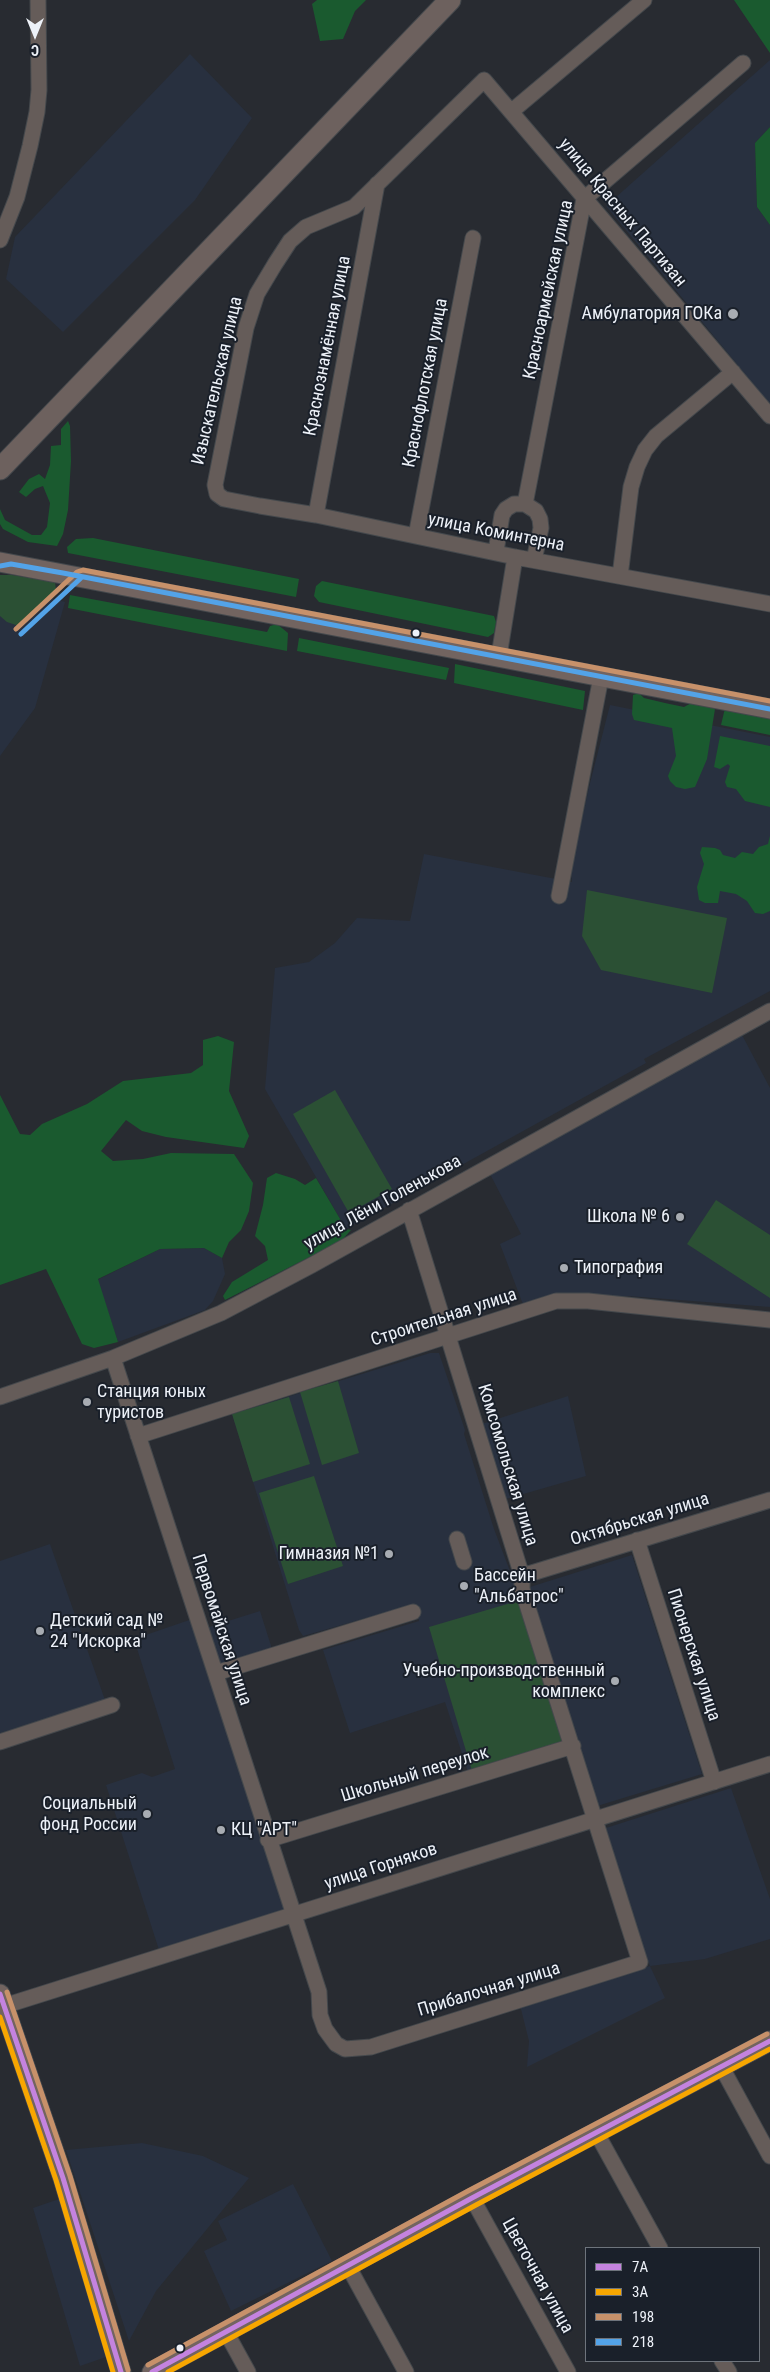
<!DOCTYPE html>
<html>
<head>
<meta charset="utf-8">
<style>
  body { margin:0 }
  #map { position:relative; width:770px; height:2372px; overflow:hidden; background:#282b31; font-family:"Roboto Condensed",sans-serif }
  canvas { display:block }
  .legend { position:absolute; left:585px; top:2247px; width:175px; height:115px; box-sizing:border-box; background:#1a202a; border:1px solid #6e747c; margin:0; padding:6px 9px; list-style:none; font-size:15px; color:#edf1f8 }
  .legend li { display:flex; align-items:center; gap:10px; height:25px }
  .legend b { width:25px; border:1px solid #6e747c }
  .north { position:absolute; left:10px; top:10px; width:50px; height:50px; -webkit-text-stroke:4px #1a202a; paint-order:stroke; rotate:180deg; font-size:14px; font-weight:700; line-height:20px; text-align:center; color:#edf1f8 }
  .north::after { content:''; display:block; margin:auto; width:18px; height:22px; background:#edf1f8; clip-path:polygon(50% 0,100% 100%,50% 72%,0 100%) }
</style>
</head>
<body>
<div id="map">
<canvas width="770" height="2372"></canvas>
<ul class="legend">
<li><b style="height:6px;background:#c483df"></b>7А</li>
<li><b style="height:6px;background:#f7a600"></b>3А</li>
<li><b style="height:6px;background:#c7916a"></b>198</li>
<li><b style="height:6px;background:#53a3e8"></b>218</li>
</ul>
<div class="north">С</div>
</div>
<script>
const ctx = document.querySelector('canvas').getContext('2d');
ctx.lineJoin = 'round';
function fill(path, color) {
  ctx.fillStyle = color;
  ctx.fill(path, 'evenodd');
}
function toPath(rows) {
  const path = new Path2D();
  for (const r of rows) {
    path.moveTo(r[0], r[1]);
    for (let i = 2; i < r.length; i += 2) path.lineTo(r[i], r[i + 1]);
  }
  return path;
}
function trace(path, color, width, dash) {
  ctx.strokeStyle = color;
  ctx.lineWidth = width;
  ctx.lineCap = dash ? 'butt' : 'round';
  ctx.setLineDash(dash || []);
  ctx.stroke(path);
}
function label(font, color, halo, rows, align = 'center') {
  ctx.font = font + ' "Roboto Condensed",sans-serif';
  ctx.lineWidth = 4;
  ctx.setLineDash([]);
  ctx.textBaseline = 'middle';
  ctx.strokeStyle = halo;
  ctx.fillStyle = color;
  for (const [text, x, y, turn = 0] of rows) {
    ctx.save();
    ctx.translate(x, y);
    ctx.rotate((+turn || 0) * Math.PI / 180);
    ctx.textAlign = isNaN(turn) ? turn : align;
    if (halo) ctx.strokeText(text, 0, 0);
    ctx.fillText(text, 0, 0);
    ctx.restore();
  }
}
fill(toPath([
  [190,54,252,118,195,200,63,332,6,279,15,237],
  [770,60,770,127,755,143,757,207,770,225,770,404,606,206],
  [0,584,65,602,35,708,0,756],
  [610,705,770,737,770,991,644,1059,646,1063,346,1229,265,1089,275,968,309,962,335,943,357,918,410,921,424,854,572,882,571,871,589,787],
  [742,1035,770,1088,770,1307,628,1296,558,1296,524,1307,500,1244,521,1234,490,1174],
  [204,1248,222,1258,225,1274,213,1301,205,1310,118,1342,97,1280,160,1249],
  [430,1353,439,1353,465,1430,464,1434,494,1529,521,1600,564,1744,468,1772,445,1702,350,1733,323,1650,419,1621,415,1604,303,1636,299,1630,232,1414],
  [568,1396,586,1476,506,1499,482,1424],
  [50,1544,105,1700,0,1733,0,1561],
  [632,1555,702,1774,597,1806,530,1587],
  [260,1611,273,1652,211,1671,285,1911,160,1953,106,1785,142,1773,152,1777,175,1769,134,1639,201,1616,206,1628],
  [731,1788,770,1899,770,1939,705,1959,650,1966,665,1998,527,2067,529,2041,520,2005,650,1966,637,1933,606,1828],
  [142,2143,203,2156,249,2178,156,2291,129,2341,66,2150],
  [293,2184,332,2261,231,2311,204,2251,227,2240,218,2221],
  [62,2198,109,2356,80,2366,33,2208]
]), '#28303f');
fill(toPath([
  [0,575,12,575,55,582,56,590,52,597,23,625,19,626,7,622,0,616],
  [587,890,727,918,712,993,601,970,582,936],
  [335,1090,392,1189,349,1213,293,1114],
  [716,1200,770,1235,770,1298,687,1244],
  [338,1381,359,1453,322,1465,300,1392],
  [289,1397,310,1464,253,1482,232,1414],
  [314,1476,343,1566,288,1584,259,1493],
  [521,1600,564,1744,472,1771,429,1627]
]), '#2b5034');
fill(toPath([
  [317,0,366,0,355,11,343,39,320,41,312,4],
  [734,0,770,0,770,53],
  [770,127,770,225,757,207,755,143],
  [68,421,70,426,71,461,68,510,63,534,57,546,28,542,3,529,0,524,0,509,5,520,32,535,41,535,47,527,50,503,43,486,35,489,26,497,19,492,29,479,39,474,45,479,50,465,51,446,61,445,61,429],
  [93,538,299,579,296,597,68,553,67,547,76,539],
  [322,581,494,616,496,622,494,633,488,637,319,602,314,596,316,586],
  [70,595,267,632,270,626,277,624,288,633,287,651,68,608],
  [299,638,449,668,446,680,297,651],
  [455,664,585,691,583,710,454,683],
  [639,693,644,698,665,703,684,707,695,701,715,709,707,759,695,787,685,789,676,787,670,781,668,776,676,756,672,728,634,720,632,714,633,695],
  [725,708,770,717,770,735,721,725],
  [720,736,770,746,770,807,745,801,736,789,727,787,725,782,730,766,728,764,720,769,714,767],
  [770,836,770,911,763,914,755,913,747,901,736,894,720,891,718,903,705,903,699,900,697,887,704,864,700,853,702,847,715,848,720,850,723,855,735,858,742,852,753,854,759,847,768,844],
  [218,1036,234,1042,229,1091,249,1136,244,1148,166,1137,142,1131,126,1120,101,1151,113,1161,143,1159,171,1153,234,1154,253,1183,249,1211,241,1230,229,1242,222,1258,204,1248,160,1249,98,1279,118,1342,94,1348,82,1344,46,1269,0,1285,0,1095,20,1134,30,1135,42,1124,87,1104,123,1081,191,1073,203,1065,203,1040],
  [276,1173,295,1179,305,1185,316,1178,346,1229,351,1230,341,1241,225,1300,223,1296,232,1282,268,1260,265,1246,255,1236,263,1205,267,1178]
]), '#1a5a2f');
const minor = toPath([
  [512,111,644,0],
  [0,240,17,197,30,146,37,112,39,90,38,0],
  [770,416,484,80,354,207,306,227,290,241,275,264,257,294,246,328,215,485,217,494,224,499,260,506,316,515,515,557,770,604],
  [525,504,584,199,743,63],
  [316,515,377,184],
  [416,536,473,238],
  [496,551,502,515,506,509,514,504,525,504,536,511,540,519,541,528,534,560],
  [620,576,631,487,637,467,645,450,656,436,733,372],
  [499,656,515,557],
  [559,896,601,677],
  [113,1358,319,1992,320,2015,325,2029,336,2044,345,2049,371,2047,640,1962,522,1589,522,1576,409,1210],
  [0,1397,113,1358,221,1313,312,1265,770,1011],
  [138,1436,556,1301,588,1301,770,1320],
  [457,1539,464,1562],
  [637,1540,714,1782],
  [522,1576,770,1500],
  [216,1673,413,1612],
  [0,1742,112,1705],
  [268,1840,573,1746],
  [4,2006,770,1764],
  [721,2066,770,2156],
  [596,2132,660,2248],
  [472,2198,568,2372],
  [348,2266,406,2372],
  [226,2332,248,2372],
  [722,2361,729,2372]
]);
const major = toPath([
  [0,562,770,709],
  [0,1994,63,2178,121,2372],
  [152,2372,472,2198,770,2041]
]);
const highway = toPath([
  [0,469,450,0]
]);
trace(minor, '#44484c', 17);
trace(major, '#44484c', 21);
trace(highway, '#44484c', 23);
trace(minor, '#655c59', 15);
trace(major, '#726460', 19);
trace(highway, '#6d615e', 21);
trace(toPath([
  [0,1994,63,2178,121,2372],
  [152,2372,472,2198,770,2041]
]), '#c483df', 5);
trace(toPath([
  [0,2017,56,2180,113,2372],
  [168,2372,476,2205,770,2049]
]), '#f7a600', 5);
trace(toPath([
  [16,629,77,572,83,570,770,701],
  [7,1992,70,2176,128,2370],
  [148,2365,468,2191,767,2034]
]), '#c7916a', 5);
trace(toPath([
  [0,566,11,564,63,573,770,709],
  [21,634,82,577]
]), '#53a3e8', 5);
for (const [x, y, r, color] of [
  [733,314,6,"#a8acb2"],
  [416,633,4.5,"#edf1f8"],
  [680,1217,5,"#a8acb2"],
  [564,1268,5,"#a8acb2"],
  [87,1402,5,"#a8acb2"],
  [389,1554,5,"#a8acb2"],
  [464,1586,5,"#a8acb2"],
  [40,1631,5,"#a8acb2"],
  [615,1681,5,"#a8acb2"],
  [147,1814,5,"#a8acb2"],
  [221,1830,5,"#a8acb2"],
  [180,2348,4.5,"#edf1f8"]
]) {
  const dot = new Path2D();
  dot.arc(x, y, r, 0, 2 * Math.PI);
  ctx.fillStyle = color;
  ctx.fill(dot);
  trace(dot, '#1a202a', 2);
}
label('18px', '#edf1f8', '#1a202a', [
  ["улица Красных Партизан",622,213,50],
  ["Красноармейская улица",549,290,-78],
  ["Краснознамённая улица",328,346,-79],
  ["Изыскательская улица",218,381,-77],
  ["Краснофлотская улица",426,383,-79],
  ["улица Коминтерна",496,533,11],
  ["улица Лёни Голенькова",383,1203,-29],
  ["Строительная улица",444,1318,-18],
  ["Комсомольская улица",507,1465,73],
  ["Октябрьская улица",640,1520,-17],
  ["Первомайская улица",221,1630,72],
  ["Пионерская улица",693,1655,72],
  ["Школьный переулок",415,1775,-17],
  ["улица Горняков",381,1867,-18],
  ["Прибалочная улица",489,1990,-17],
  ["Цветочная улица",537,2276,61]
]);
label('18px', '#edf1f8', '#1a202a', [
  ["Амбулатория ГОКа",722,314],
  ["Школа № 6",670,1217],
  ["Типография",574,1268,"left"],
  ["Станция юных",97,1392,"left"],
  ["туристов",97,1413,"left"],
  ["Гимназия №1",379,1554],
  ["Бассейн",474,1576,"left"],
  ["\"Альбатрос\"",474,1597,"left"],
  ["Детский сад №",50,1621,"left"],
  ["24 \"Искорка\"",50,1642,"left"],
  ["Учебно-производственный",605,1671],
  ["комплекс",605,1692],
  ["Социальный",137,1804],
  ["фонд России",137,1825],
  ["КЦ \"АРТ\"",231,1830,"left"]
], 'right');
</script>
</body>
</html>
